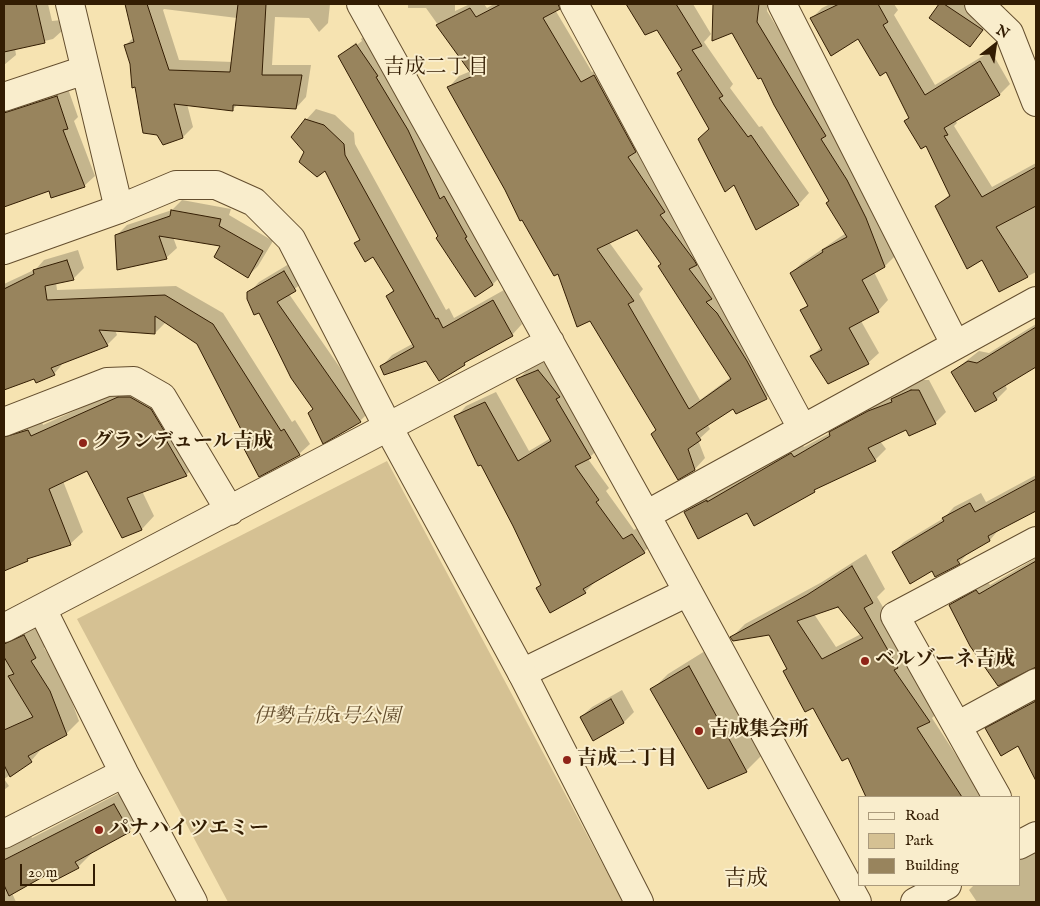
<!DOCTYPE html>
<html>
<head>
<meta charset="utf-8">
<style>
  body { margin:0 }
  #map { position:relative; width:1040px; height:906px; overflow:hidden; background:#f6e3b1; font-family:"IM FELL English",serif }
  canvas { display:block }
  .frame { position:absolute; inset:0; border:5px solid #331d03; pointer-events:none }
  .legend { position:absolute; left:858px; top:796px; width:162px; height:90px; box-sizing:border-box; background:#f9edcc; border:1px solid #aa9a7c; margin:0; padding:6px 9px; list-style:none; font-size:15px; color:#331d03 }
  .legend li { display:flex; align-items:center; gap:10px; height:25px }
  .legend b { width:25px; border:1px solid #aa9a7c }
  .north { position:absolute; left:970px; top:20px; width:50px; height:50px; -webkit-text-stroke:4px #f9edcc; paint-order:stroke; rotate:30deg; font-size:14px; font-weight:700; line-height:20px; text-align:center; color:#331d03 }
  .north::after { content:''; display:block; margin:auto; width:18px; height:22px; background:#331d03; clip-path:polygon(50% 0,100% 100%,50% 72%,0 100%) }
  .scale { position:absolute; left:20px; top:864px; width:75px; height:22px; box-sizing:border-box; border:2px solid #331d03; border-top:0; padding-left:6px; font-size:15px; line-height:18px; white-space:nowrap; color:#331d03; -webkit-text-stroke:4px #f9edcc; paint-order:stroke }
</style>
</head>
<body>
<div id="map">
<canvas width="1040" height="906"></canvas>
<div class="frame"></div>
<ul class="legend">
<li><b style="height:6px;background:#f9edcc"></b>Road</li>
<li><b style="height:14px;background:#d5c193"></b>Park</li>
<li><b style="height:14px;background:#98845d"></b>Building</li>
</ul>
<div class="north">N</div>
<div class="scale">20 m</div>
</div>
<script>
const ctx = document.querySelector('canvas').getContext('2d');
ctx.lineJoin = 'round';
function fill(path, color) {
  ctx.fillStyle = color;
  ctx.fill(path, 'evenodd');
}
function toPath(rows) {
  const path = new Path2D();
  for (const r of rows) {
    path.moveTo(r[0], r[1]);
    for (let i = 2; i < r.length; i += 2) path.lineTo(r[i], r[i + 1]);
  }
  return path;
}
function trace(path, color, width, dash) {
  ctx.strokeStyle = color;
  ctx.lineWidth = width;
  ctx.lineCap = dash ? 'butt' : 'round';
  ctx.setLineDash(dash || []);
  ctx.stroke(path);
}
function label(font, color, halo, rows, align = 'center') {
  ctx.font = font + ' "IM FELL English","Noto Serif JP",serif';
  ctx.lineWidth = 4;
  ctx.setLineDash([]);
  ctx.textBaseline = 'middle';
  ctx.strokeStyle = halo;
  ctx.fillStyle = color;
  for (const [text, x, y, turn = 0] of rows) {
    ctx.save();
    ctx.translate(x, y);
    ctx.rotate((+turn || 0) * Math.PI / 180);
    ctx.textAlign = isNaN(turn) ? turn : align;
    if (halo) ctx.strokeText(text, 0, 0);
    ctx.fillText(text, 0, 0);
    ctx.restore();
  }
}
fill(toPath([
  [387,461,623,902,228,902,77,619]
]), '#d5c193');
fill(toPath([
  [5,4,48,4,52,21,62,20,63,30,53,39,15,48,16,55,4,65],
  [126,4,330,4,328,23,319,32,309,18,275,17,272,65,311,65,306,97,296,108,238,104,233,109,187,104,193,127,183,137,164,143,157,134,126,45,134,37],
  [164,9,237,18,233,62,179,60,163,10],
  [408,4,455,4,455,11,470,4,484,4,487,8,494,4,557,4,554,8,592,72,605,65,777,388,766,398,733,408,707,424,710,429,698,440,705,458,695,469,678,478,657,429,591,319,506,189,449,87,459,76,471,71,426,8,408,8],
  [638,229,662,263,731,377,700,400,639,294,643,289,609,242],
  [627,4,693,4,711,34,704,42,733,84,730,88,759,127,762,126,809,193,799,204,757,228,710,128,679,73,683,69,657,28,646,33],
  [714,4,768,4,767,11,836,124,895,256,885,266,874,272,888,300,878,311,861,321,879,353,868,363,812,356,821,347,802,311,808,304,791,273,802,263,846,233,762,76,732,31,713,39],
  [830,4,894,4,898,10,894,15,935,85,991,51,1010,84,1000,94,955,120,957,123,954,126,992,187,1036,163,1036,272,999,291,983,258,937,206,950,194,926,145,905,121,910,117,887,71,858,37,812,18,822,8],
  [941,4,970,4,993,19,969,46,931,18],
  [367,34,503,274,493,284,440,236,340,56],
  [361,39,362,41,350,50,350,47],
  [67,86,78,117,74,121,95,176,84,186,49,189,4,206,4,108],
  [316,109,335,115,354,133,355,144,446,310,449,308,454,318,504,290,522,324,512,335,470,358,464,364,427,359,382,366,392,355,414,343,387,296,394,289,373,256,355,244,361,238,325,169,306,152,306,120],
  [182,200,231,209,229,215,273,241,258,266,248,276,221,245,173,237,177,248,166,258,116,236,127,225,172,210],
  [78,250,84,268,73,279,56,282,57,290,176,286,223,313,292,422,295,420,310,444,299,454,247,439,198,343,166,322,155,333,115,330,117,335,107,345,64,362,54,374,35,377,4,389,4,284,36,269,44,260],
  [294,261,305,280,289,294,370,411,360,421,314,408,249,293,259,282],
  [1036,324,1036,365,1005,384,1007,389,997,399,976,410,952,372,979,351,989,353],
  [549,360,601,446,588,459,609,488,606,491,634,530,642,525,654,542,644,552,595,582,585,592,542,584,514,525,456,417,466,406,496,392,529,451,551,438,518,380,528,369],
  [922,380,929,380,946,412,935,423,907,429,880,441,886,449,875,460,818,487,814,491,747,511,686,512,696,502,717,490,718,492,802,444,804,447,830,433,841,422],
  [132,385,143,385,198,463,186,475,142,491,154,516,142,529,122,536,88,470,63,481,83,532,70,544,31,557,4,570,4,535,28,524,18,500,4,506,4,445,12,442,9,437,22,425,41,418,43,425],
  [1036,475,1036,509,1000,528,990,540,969,552,959,563,932,569,893,552,904,542,944,518,954,507,981,493,986,502],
  [866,554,885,589,877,597,942,708,932,718,971,778,992,797,937,797,888,721,913,797,867,797,849,756,814,706,784,671,787,668,770,634,732,637,745,624,822,582],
  [839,606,861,634,836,647,814,614],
  [1036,558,1036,645,1026,651,951,605,961,595,987,581,990,585],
  [37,623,49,644,44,648,63,678,79,721,66,734,43,747,31,761,4,779,9,786,4,790,4,637],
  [705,651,761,756,746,771,652,690,668,674],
  [622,690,634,712,624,722,581,717,592,707],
  [1036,696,1036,778,1019,744,987,728,997,718],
  [133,786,147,813,129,831,94,851,78,867,48,872,12,893,16,902,4,902,4,842,28,831,32,838],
  [1036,851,1036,902,977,902,969,890,974,885,1019,885,1019,860]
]), '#0003');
const building = toPath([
  [4,4,36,4,45,43,4,52,4,4],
  [125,4,147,4,169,70,230,72,238,4,266,4,262,75,302,75,296,109,233,105,233,111,174,104,183,138,163,145,157,135,143,133,135,87,132,88,130,64,124,45,134,42,125,4],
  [501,4,558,4,560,9,543,18,581,82,594,75,636,152,628,157,665,212,660,215,694,260,697,265,689,269,712,299,706,302,717,313,747,361,767,399,736,414,733,409,696,433,701,440,688,449,695,470,678,480,651,434,656,430,590,321,577,327,558,274,554,276,522,220,520,221,505,190,447,87,473,76,436,25,470,8,476,17,501,4],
  [637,230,661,264,658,266,731,379,689,409,628,304,634,301,597,249,637,230],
  [626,4,676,4,702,46,692,50,723,96,719,98,748,137,751,135,799,205,756,230,734,185,725,192,698,139,709,129,677,73,682,70,657,30,645,35,626,4],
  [713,4,759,4,757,22,826,136,821,139,847,180,866,218,885,267,862,280,879,312,849,328,869,364,828,384,810,356,822,350,800,310,808,306,790,273,823,252,822,250,847,237,826,203,829,201,774,105,761,78,758,79,732,33,712,41,713,4],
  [839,4,878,4,888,22,883,25,925,95,980,61,1000,95,944,128,948,135,944,136,982,197,1036,167,1036,206,996,227,1028,277,999,292,982,260,967,269,935,206,950,196,926,146,921,149,904,121,909,118,886,72,880,76,858,39,831,56,810,18,839,4],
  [939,4,944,4,983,30,970,47,929,18,939,4],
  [356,44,378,76,376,77,408,130,440,199,444,196,467,237,465,238,493,285,475,297,436,238,438,236,338,56,356,44],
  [57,96,68,129,63,130,85,187,51,198,49,191,4,207,4,113,57,96],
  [305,119,324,125,344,144,345,155,436,319,438,318,443,328,493,300,513,336,464,363,465,365,439,381,426,361,384,375,380,366,414,347,386,296,394,291,373,257,365,262,354,243,360,240,325,171,317,177,299,162,304,152,291,137,305,119],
  [171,210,221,219,219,226,263,251,248,278,214,257,220,246,159,236,167,259,117,270,115,235,170,216,171,210],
  [67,260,74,280,45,286,47,300,165,295,213,324,281,431,284,429,300,455,259,477,241,443,246,439,197,344,155,316,155,334,99,330,108,346,51,368,55,375,36,383,34,379,4,390,4,289,34,274,33,270,67,260],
  [284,271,296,291,277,302,361,422,323,444,308,413,313,409,291,378,259,313,254,315,247,299,247,292,284,271],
  [1036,327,1036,367,993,393,997,400,975,412,951,372,968,361,977,363,1036,327],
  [538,370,560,397,556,399,591,458,575,466,599,500,596,502,623,539,632,534,645,553,583,589,586,593,550,613,536,588,541,585,513,526,481,465,478,466,454,416,485,402,518,461,551,441,516,379,538,370],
  [911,390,919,390,936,424,909,436,906,430,868,448,876,461,814,490,815,492,754,526,747,513,698,539,684,512,707,500,707,502,791,453,794,457,830,436,829,432,868,411,892,402,891,399,911,390],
  [118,397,130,397,151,409,169,439,166,440,187,476,127,498,142,530,122,538,87,471,49,489,71,545,27,559,28,561,4,571,4,437,28,430,31,436,118,397],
  [1036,479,1036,511,988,536,990,541,957,560,960,564,935,577,932,571,910,584,892,552,944,521,942,518,970,503,975,512,1036,479],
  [1036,561,1036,667,998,686,970,646,949,605,976,590,979,594,1036,561],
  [852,566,873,603,864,608,898,668,894,670,930,722,917,728,962,797,866,797,848,758,842,761,813,708,805,712,783,671,787,669,769,635,733,641,730,637,807,595,852,566],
  [838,607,863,638,822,659,797,621,838,607],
  [24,635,36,658,31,661,50,691,67,735,28,756,32,762,10,777,4,765,4,730,33,717,8,676,14,674,4,657,4,644,24,635],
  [689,666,747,772,708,789,650,689,689,666],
  [611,699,624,723,593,741,580,717,611,699],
  [1036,701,1036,781,1018,746,1001,756,985,728,1036,701],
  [114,804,130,832,75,862,79,868,52,882,48,874,9,896,4,885,4,860,114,804]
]);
fill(building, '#98845d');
trace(building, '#331d03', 1);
const minor = toPath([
  [70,4,119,209],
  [361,4,646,515,857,902],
  [574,4,802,428],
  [782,4,955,344],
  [979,4,1009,33,1036,102],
  [4,97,85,70],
  [4,422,107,382,134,381,162,397,230,511],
  [646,515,1036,301],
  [42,609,124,773,193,902],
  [4,628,550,342],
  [522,673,688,592],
  [957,726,1036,683],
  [997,797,895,616,1036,541],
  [4,834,124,773],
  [1019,845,1036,836],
  [915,902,947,885]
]);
const tertiary = toPath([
  [4,250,119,209,176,185,216,185,254,202,291,239,388,427,522,673,639,902]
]);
trace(minor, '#644e2e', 30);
trace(tertiary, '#644e2e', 30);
trace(minor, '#f9edcc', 28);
trace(tertiary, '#f9edcc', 28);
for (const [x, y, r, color] of [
  [83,443,5,"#8f2418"],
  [865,661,5,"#8f2418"],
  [699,731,5,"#8f2418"],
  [567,760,5,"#8f2418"],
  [99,830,5,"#8f2418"]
]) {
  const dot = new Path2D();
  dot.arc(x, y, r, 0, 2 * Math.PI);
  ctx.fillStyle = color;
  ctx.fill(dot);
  trace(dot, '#f9edcc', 2);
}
label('bold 20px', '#331d03', '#f9edcc', [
  ["グランデュール吉成",93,443],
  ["ベルゾーネ吉成",875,661],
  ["吉成集会所",709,731],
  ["吉成二丁目",577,760],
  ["パナハイツエミー",109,830]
], 'left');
label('italic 20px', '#644e2e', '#f9edcc', [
  ["伊勢吉成1号公園",327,718]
]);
label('21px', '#331d03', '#f9edcc', [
  ["吉成二丁目",436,69]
]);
label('22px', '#331d03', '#f9edcc', [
  ["吉成",746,880]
]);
</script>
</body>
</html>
